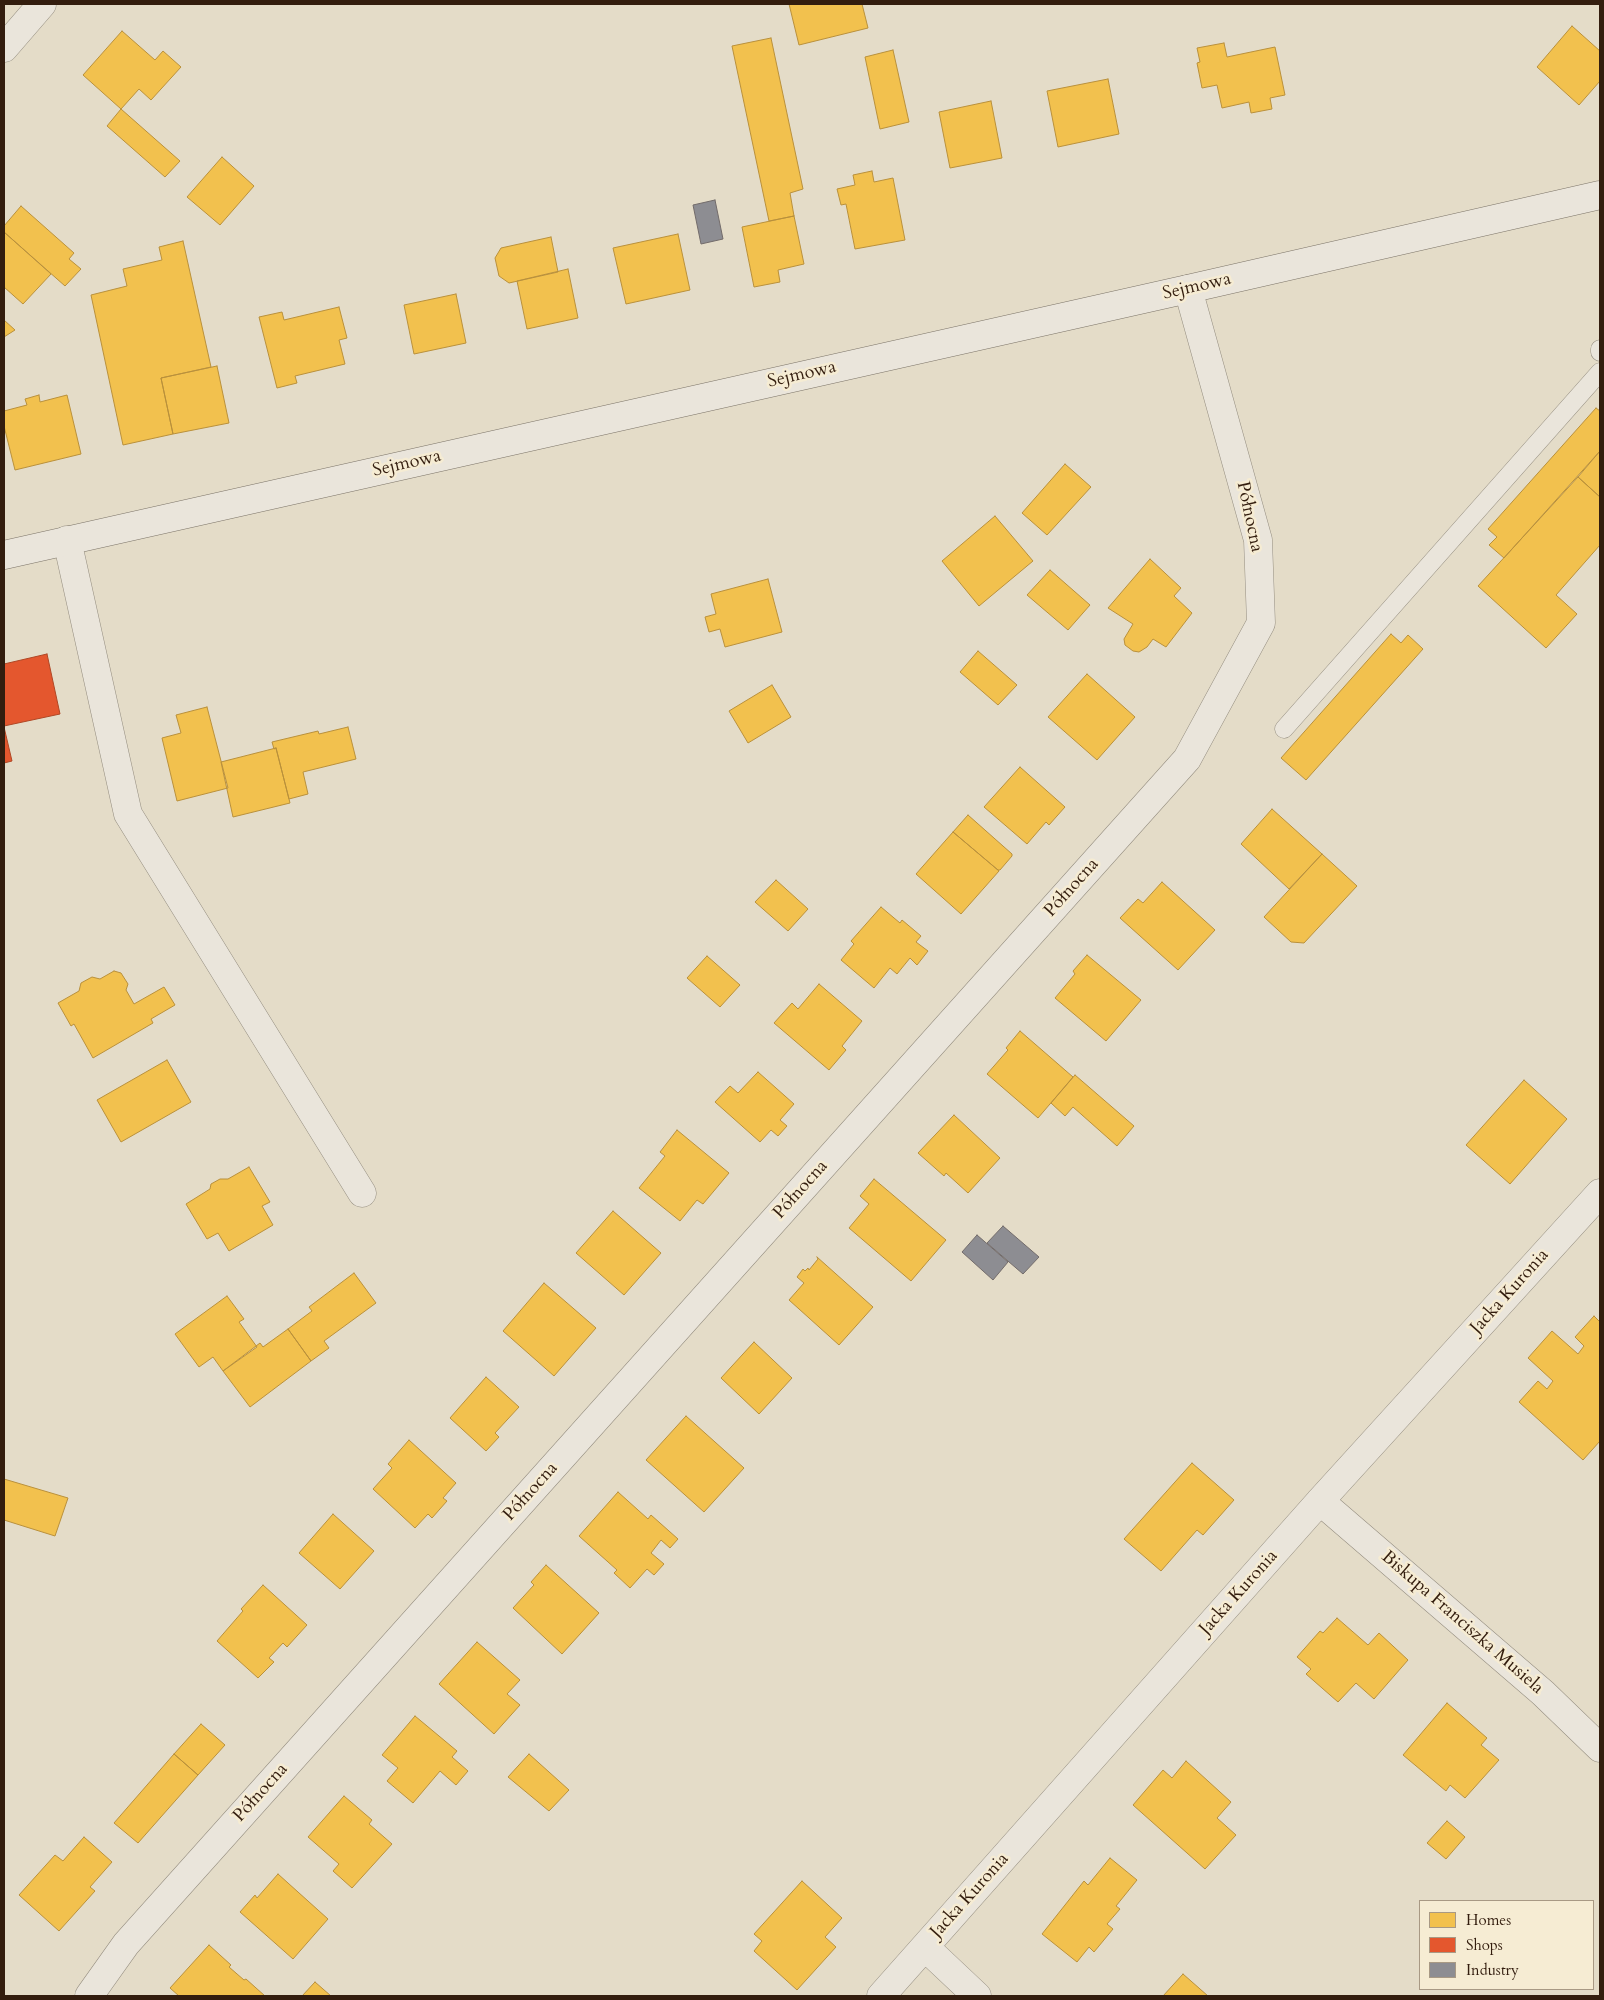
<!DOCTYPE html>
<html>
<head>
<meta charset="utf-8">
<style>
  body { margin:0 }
  #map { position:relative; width:1604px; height:2000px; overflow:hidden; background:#e4dcc8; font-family:Cardo,serif }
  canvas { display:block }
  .frame { position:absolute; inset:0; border:5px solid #331d0e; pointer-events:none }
  .legend { position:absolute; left:1419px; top:1900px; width:175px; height:90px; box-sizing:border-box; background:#f6ecd3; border:1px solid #a89984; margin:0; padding:6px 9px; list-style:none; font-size:15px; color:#331d0e }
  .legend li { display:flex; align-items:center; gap:10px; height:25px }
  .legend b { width:25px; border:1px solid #a89984 }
</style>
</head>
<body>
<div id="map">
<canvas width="1604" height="2000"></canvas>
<div class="frame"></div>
<ul class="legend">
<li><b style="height:14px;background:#f2c14e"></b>Homes</li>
<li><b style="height:14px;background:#e4572e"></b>Shops</li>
<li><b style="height:14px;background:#8d8d92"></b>Industry</li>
</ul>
</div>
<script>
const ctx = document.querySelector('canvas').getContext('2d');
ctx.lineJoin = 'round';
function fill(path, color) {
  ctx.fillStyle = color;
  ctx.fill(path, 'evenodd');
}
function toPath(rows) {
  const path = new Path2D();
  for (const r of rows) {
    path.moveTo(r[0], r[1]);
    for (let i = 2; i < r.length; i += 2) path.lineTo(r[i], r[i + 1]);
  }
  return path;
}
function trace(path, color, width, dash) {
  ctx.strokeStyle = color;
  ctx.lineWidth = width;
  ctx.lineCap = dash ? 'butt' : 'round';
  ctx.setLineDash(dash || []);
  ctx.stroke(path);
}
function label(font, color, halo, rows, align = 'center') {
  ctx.font = font + ' Cardo,serif';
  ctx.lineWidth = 5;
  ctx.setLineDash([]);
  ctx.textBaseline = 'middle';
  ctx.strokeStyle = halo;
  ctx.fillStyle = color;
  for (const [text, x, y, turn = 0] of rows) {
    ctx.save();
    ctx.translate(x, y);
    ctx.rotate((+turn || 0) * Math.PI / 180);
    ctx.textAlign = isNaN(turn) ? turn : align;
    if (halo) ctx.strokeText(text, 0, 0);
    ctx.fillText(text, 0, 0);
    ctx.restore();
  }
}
const homes = toPath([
  [789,4,862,4,868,28,799,45,789,4],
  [1572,26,1600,51,1600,81,1579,105,1537,67,1572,26],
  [122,31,155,60,163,51,181,67,151,100,139,89,121,109,83,75,122,31],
  [771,38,803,189,790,193,794,216,769,221,732,46,771,38],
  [1224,43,1227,57,1275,47,1285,95,1270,98,1272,109,1251,113,1249,102,1222,108,1217,85,1202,88,1197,63,1200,62,1197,48,1224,43],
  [893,50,909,122,880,129,865,57,893,50],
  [1108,79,1119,134,1058,147,1047,91,1108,79],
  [991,101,1002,158,950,168,939,112,991,101],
  [121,109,180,161,165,177,107,126,121,109],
  [222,157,254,186,220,225,187,197,222,157],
  [872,171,874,182,893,178,905,240,855,249,846,204,841,205,837,189,855,185,853,175,872,171],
  [21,206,74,253,69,259,81,269,65,286,4,232,4,226,21,206],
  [794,216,804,264,778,270,780,282,754,287,742,227,794,216],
  [4,232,51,274,23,304,4,287,4,232],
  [678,234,690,290,626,304,613,248,678,234],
  [551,237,558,272,509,283,499,276,495,258,501,248,551,237],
  [183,241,211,367,161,378,173,434,123,445,91,295,127,286,123,269,162,260,159,247,183,241],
  [568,269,578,318,527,329,517,281,568,269],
  [456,294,466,343,414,354,404,305,456,294],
  [339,307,347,338,339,340,345,364,295,376,297,383,277,388,259,317,282,312,284,320,339,307],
  [4,320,15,330,4,337,4,320],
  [217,366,229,423,173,434,161,378,217,366],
  [39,395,40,402,67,395,81,454,15,470,4,426,4,411,27,405,25,399,39,395],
  [1596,408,1600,411,1600,451,1504,558,1489,545,1497,537,1488,529,1596,408],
  [1600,451,1600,497,1578,477,1600,451],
  [1065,464,1091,487,1047,535,1022,513,1065,464],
  [1578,477,1600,497,1600,545,1556,595,1577,614,1546,648,1478,586,1578,477],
  [995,516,1033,561,979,606,942,561,995,516],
  [1150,559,1181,588,1174,596,1192,613,1166,647,1153,639,1147,647,1139,652,1133,651,1125,645,1124,639,1133,624,1108,608,1150,559],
  [1050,570,1090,605,1068,630,1027,595,1050,570],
  [768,579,782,632,725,647,720,629,709,632,705,617,716,614,711,594,768,579],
  [1391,634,1401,643,1408,635,1423,649,1306,780,1281,758,1391,634],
  [978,651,1017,685,998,705,960,672,978,651],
  [1087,674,1135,717,1097,760,1048,717,1087,674],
  [772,685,791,717,748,743,729,711,772,685],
  [207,707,228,788,177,801,162,738,181,733,176,715,207,707],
  [348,727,356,759,303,772,308,794,289,799,276,748,274,749,272,742,318,731,319,734,348,727],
  [276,748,290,803,233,817,221,762,276,748],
  [1020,767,1065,807,1049,825,1046,822,1027,844,984,807,1020,767],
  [1272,809,1322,854,1289,889,1241,844,1272,809],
  [968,815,1012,854,1012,856,1000,870,998,870,953,832,968,815],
  [953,832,999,871,961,914,916,874,953,832],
  [1322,854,1357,886,1304,943,1291,942,1264,917,1322,854],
  [776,880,808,909,788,931,755,902,776,880],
  [1162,882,1215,930,1178,970,1120,918,1138,899,1143,903,1162,882],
  [881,907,900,923,902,920,921,936,916,942,928,951,917,965,910,958,897,974,890,968,874,988,841,960,854,944,851,941,881,907],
  [1087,955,1141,1000,1106,1041,1055,998,1075,974,1073,971,1087,955],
  [707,956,740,985,720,1007,687,978,707,956],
  [114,971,121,973,128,984,126,990,134,1004,164,987,175,1005,151,1019,153,1023,93,1058,74,1024,71,1026,58,1003,79,991,81,983,92,977,100,979,114,971],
  [819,984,862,1021,842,1046,846,1050,829,1070,774,1023,792,1003,798,1009,819,984],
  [1020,1031,1073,1077,1038,1118,987,1074,1008,1050,1006,1048,1020,1031],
  [167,1060,191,1102,121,1142,97,1100,167,1060],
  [758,1072,794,1104,780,1120,787,1126,778,1136,771,1130,760,1142,715,1102,730,1086,738,1093,758,1072],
  [1075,1075,1134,1126,1117,1146,1073,1107,1065,1116,1051,1103,1075,1075],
  [1524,1080,1567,1119,1510,1184,1466,1145,1524,1080],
  [954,1115,1000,1158,968,1193,946,1173,944,1176,918,1153,954,1115],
  [677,1130,729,1173,703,1204,697,1200,680,1221,639,1188,665,1156,660,1152,677,1130],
  [249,1167,270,1202,262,1206,273,1225,229,1251,218,1233,207,1239,186,1204,210,1189,211,1184,220,1179,228,1179,249,1167],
  [874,1179,946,1240,911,1281,849,1228,869,1204,860,1196,874,1179],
  [613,1211,661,1253,624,1295,576,1253,613,1211],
  [817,1257,873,1307,839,1345,789,1300,804,1283,797,1277,803,1269,805,1271,808,1268,809,1270,818,1259,817,1257],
  [354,1273,376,1303,324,1341,329,1348,311,1361,288,1329,312,1311,309,1307,354,1273],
  [544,1283,596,1328,554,1376,503,1331,544,1283],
  [227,1296,244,1319,239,1322,257,1347,223,1371,213,1357,199,1367,175,1334,227,1296],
  [1594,1316,1600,1322,1600,1441,1583,1460,1519,1402,1538,1381,1547,1389,1553,1381,1528,1358,1552,1331,1578,1354,1584,1346,1575,1337,1594,1316],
  [288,1329,311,1361,250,1407,223,1371,260,1343,263,1347,288,1329],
  [754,1342,792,1378,759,1414,721,1378,754,1342],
  [486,1377,519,1407,495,1433,499,1437,486,1451,450,1418,486,1377],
  [686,1416,744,1468,704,1512,646,1460,686,1416],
  [409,1440,456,1483,443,1498,447,1501,432,1518,428,1514,415,1528,373,1489,392,1468,388,1464,409,1440],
  [1192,1463,1234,1500,1203,1535,1197,1530,1161,1571,1124,1539,1192,1463],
  [4,1479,68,1498,55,1536,4,1520,4,1479],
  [618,1492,648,1519,651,1515,678,1539,670,1548,661,1540,651,1553,664,1564,654,1575,647,1569,630,1588,614,1573,617,1570,579,1536,618,1492],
  [333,1514,374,1551,340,1589,299,1553,333,1514],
  [546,1565,599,1613,562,1654,513,1608,534,1585,531,1582,546,1565],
  [263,1585,307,1625,287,1647,283,1643,269,1658,274,1662,258,1678,217,1641,243,1611,241,1609,263,1585],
  [1337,1618,1368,1645,1379,1633,1408,1660,1374,1699,1356,1683,1338,1702,1306,1674,1311,1669,1297,1657,1320,1631,1323,1633,1337,1618],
  [477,1642,520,1680,507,1694,520,1705,494,1734,439,1684,477,1642],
  [1447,1703,1487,1738,1481,1745,1499,1760,1465,1798,1450,1785,1446,1791,1403,1755,1447,1703],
  [415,1716,457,1751,452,1757,468,1771,456,1785,440,1771,413,1803,387,1781,398,1768,382,1755,415,1716],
  [201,1724,225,1745,198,1775,174,1754,201,1724],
  [174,1754,198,1775,138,1843,114,1823,174,1754],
  [529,1754,569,1790,549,1811,508,1777,529,1754],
  [1186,1761,1231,1802,1217,1818,1236,1835,1205,1869,1133,1805,1163,1770,1172,1778,1186,1761],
  [344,1796,372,1820,369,1824,392,1844,352,1888,333,1871,339,1864,308,1837,344,1796],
  [1447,1821,1465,1837,1446,1859,1427,1843,1447,1821],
  [84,1837,112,1862,90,1887,95,1891,59,1931,19,1895,55,1855,63,1861,84,1837],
  [1110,1858,1137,1880,1116,1906,1120,1909,1107,1924,1113,1929,1094,1952,1089,1947,1077,1962,1042,1934,1084,1881,1088,1885,1110,1858],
  [278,1874,328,1919,293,1959,240,1912,255,1895,257,1898,278,1874],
  [802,1881,842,1918,825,1937,836,1947,797,1990,754,1951,762,1941,754,1934,802,1881],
  [209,1945,231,1965,229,1967,244,1980,246,1979,265,1996,179,1996,170,1988,209,1945],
  [1183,1974,1208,1996,1163,1996,1183,1974],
  [315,1982,331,1996,302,1996,315,1982]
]);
fill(homes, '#f2c14e');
trace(homes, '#b9903b', 1);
const shops = toPath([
  [47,654,60,714,4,726,4,664,47,654],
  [4,727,12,761,4,763,4,727]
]);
fill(shops, '#e4572e');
trace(shops, '#af4624', 1);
const industry = toPath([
  [715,200,723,239,701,244,693,205,715,200],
  [1003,1226,1039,1257,1023,1274,987,1243,1003,1226],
  [977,1235,1008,1262,993,1280,962,1252,977,1235]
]);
fill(industry, '#8d8d92');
trace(industry, '#726b6a', 1);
const service = toPath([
  [1600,349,1600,352],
  [1284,729,1600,372]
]);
const minor = toPath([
  [4,48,42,4],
  [67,540,128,814,362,1193],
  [1320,1501,1543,1693,1600,1748],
  [925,1947,977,1996],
  [89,1996,126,1944,1187,759,1261,623,1258,540,1188,289],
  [881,1996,1320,1501,1600,1193]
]);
const secondary = toPath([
  [4,555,1188,289,1600,195]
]);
trace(service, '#958e80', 19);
trace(minor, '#958e80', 29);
trace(secondary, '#7c7468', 29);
trace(service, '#eae5db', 18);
trace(minor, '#eae5db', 28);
trace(secondary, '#eae5db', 28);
label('18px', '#331d0e', '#f6ecd3', [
  ["Sejmowa",1197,287,-13],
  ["Sejmowa",802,375,-13],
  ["Sejmowa",407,464,-13],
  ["Północna",1249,517,78],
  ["Północna",1072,888,-48],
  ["Północna",801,1190,-48],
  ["Jacka Kuronia",1510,1292,-48],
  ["Północna",531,1492,-48],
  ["Jacka Kuronia",1239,1593,-48],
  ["Biskupa Franciszka Musiela",1462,1623,41],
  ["Północna",261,1793,-48],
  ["Jacka Kuronia",970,1896,-48]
]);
</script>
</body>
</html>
